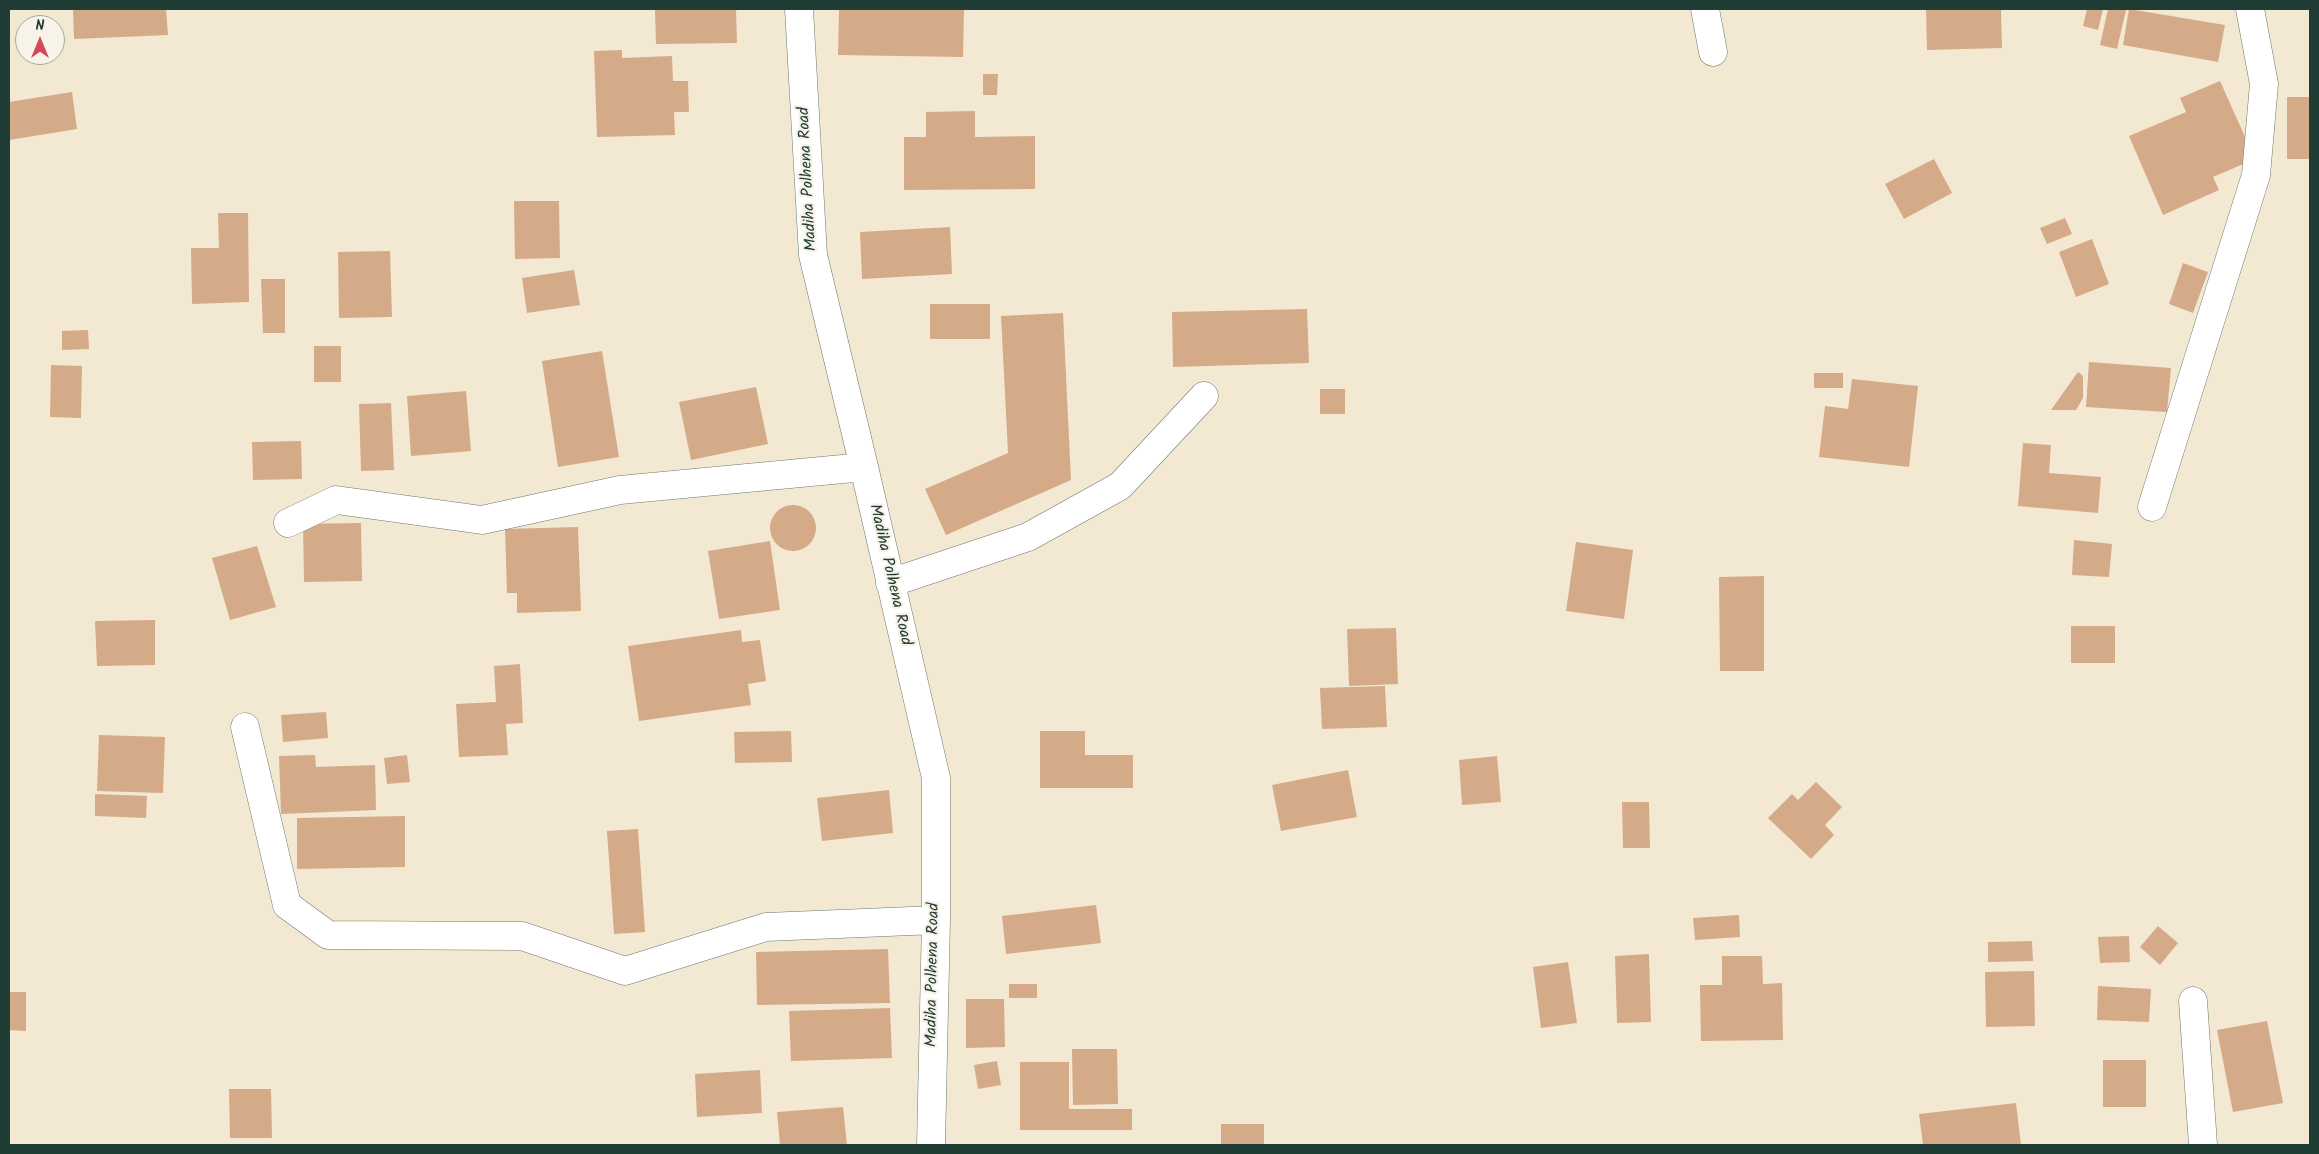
<!DOCTYPE html>
<html>
<head>
<meta charset="utf-8">
<style>
  body { margin:0 }
  #map { position:relative; width:2319px; height:1154px; overflow:hidden; background:#f3e9d3; font-family:Kalam,sans-serif }
  canvas { display:block }
  .frame { position:absolute; inset:0; border:10px solid #1f3d34; pointer-events:none }
  .north { position:absolute; left:15px; top:15px; width:50px; height:50px; box-sizing:border-box; background:#f7f3e8; border:1px solid #a1aaa0; border-radius:50%; rotate:0deg; font-size:14px; font-weight:700; line-height:20px; text-align:center; color:#1f3d34 }
  .north::after { content:''; display:block; margin:auto; width:18px; height:22px; background:#d1495b; clip-path:polygon(50% 0,100% 100%,50% 72%,0 100%) }
</style>
</head>
<body>
<div id="map">
<canvas width="2319" height="1154"></canvas>
<div class="frame"></div>
<div class="north">N</div>
</div>
<script>
const ctx = document.querySelector('canvas').getContext('2d');
ctx.lineJoin = 'round';
function fill(path, color) {
  ctx.fillStyle = color;
  ctx.fill(path, 'evenodd');
}
function toPath(rows) {
  const path = new Path2D();
  for (const r of rows) {
    if (r.length === 3) {
      path.moveTo(r[0] + r[2], r[1]);
      path.arc(r[0], r[1], r[2], 0, 2 * Math.PI);
      continue;
    }
    path.moveTo(r[0], r[1]);
    for (let i = 2; i < r.length; i += 2) path.lineTo(r[i], r[i + 1]);
  }
  return path;
}
function trace(path, color, width, dash) {
  ctx.strokeStyle = color;
  ctx.lineWidth = width;
  ctx.lineCap = dash ? 'butt' : 'round';
  ctx.setLineDash(dash || []);
  ctx.stroke(path);
}
function label(font, color, halo, rows, align = 'center') {
  ctx.font = font + ' Kalam,sans-serif';
  ctx.lineWidth = 4.5;
  ctx.setLineDash([]);
  ctx.textBaseline = 'middle';
  ctx.strokeStyle = halo;
  ctx.fillStyle = color;
  for (const [text, x, y, turn = 0] of rows) {
    ctx.save();
    ctx.translate(x, y);
    ctx.rotate((+turn || 0) * Math.PI / 180);
    ctx.textAlign = isNaN(turn) ? turn : align;
    if (halo) ctx.strokeText(text, 0, 0);
    ctx.fillText(text, 0, 0);
    ctx.restore();
  }
}
fill(toPath([
  [73,9,166,9,168,35,74,39],
  [655,9,736,9,737,43,656,44],
  [839,9,964,9,963,57,838,55],
  [1926,9,2001,9,2002,48,1927,50],
  [2087,9,2103,9,2098,30,2083,26],
  [2108,9,2126,10,2117,49,2100,45],
  [2129,9,2225,25,2218,62,2123,45],
  [622,50,622,58,672,56,673,81,688,81,689,112,674,112,675,135,597,137,594,51],
  [983,74,998,74,997,95,983,95],
  [2220,81,2255,159,2213,177,2219,190,2163,215,2129,136,2186,112,2180,98],
  [72,92,77,129,9,140,9,102],
  [2287,97,2310,97,2310,159,2287,159],
  [975,111,975,137,1035,136,1035,189,904,190,904,137,926,137,926,112],
  [1934,159,1952,193,1904,219,1885,184],
  [514,201,559,201,560,258,515,259],
  [218,213,248,213,249,302,192,304,191,248,219,248],
  [2065,218,2072,234,2047,244,2040,228],
  [950,227,952,274,862,279,860,232],
  [2092,239,2109,284,2076,297,2059,252],
  [390,251,392,317,339,318,338,252],
  [2183,263,2208,272,2193,313,2169,304],
  [574,270,580,305,527,313,522,278],
  [261,279,285,279,285,333,263,333],
  [930,304,990,304,990,339,930,339],
  [1307,309,1309,363,1173,367,1172,312],
  [1063,313,1071,480,946,535,925,489,1008,453,1001,316],
  [88,330,89,349,62,350,62,331],
  [314,346,341,346,341,382,314,382],
  [602,351,619,457,558,467,542,361],
  [2089,362,2171,368,2167,412,2086,407],
  [51,365,82,366,81,418,50,417],
  [2078,372,2083,376,2083,398,2076,410,2051,410],
  [1814,373,1843,373,1843,388,1814,388],
  [1852,379,1918,386,1909,467,1819,457,1825,406,1848,409],
  [756,387,768,444,691,460,679,402],
  [1320,389,1345,389,1345,414,1320,414],
  [466,391,471,451,411,456,407,396],
  [391,403,394,470,361,471,359,404],
  [301,441,302,479,253,480,252,442],
  [2023,443,2051,445,2049,473,2101,477,2098,513,2018,506],
  [793,528,23],
  [361,523,362,581,304,582,303,524],
  [578,527,581,611,517,613,517,593,507,593,505,529],
  [2074,540,2112,544,2109,577,2072,575],
  [770,541,780,610,719,619,708,551],
  [1576,542,1633,550,1624,619,1566,611],
  [257,546,276,607,230,620,212,558],
  [1764,576,1764,671,1720,671,1719,577],
  [155,620,155,665,97,666,95,621],
  [2071,626,2115,626,2115,663,2071,663],
  [1396,628,1398,684,1349,686,1347,629],
  [741,630,742,642,760,640,766,681,748,684,751,705,639,721,628,646],
  [520,664,523,723,506,724,508,755,459,757,456,704,496,702,494,666],
  [1385,686,1387,727,1322,729,1320,688],
  [326,712,328,738,283,742,281,715],
  [791,731,792,762,735,763,734,732],
  [1040,731,1085,731,1085,755,1133,755,1133,788,1040,788],
  [99,735,165,737,163,793,97,791],
  [315,755,316,767,375,765,376,810,281,814,279,756],
  [407,755,410,782,387,784,384,758],
  [1497,756,1501,802,1462,805,1459,760],
  [1348,770,1357,817,1281,831,1272,785],
  [1816,782,1842,807,1825,825,1834,835,1811,859,1768,818,1792,794,1798,800],
  [889,790,893,833,822,841,817,798],
  [95,794,147,796,146,818,95,816],
  [1622,802,1649,802,1650,848,1623,848],
  [405,816,405,867,297,869,297,818],
  [638,829,645,932,614,934,607,831],
  [1096,905,1101,943,1006,954,1002,916],
  [1739,915,1740,937,1695,940,1693,918],
  [2158,926,2178,943,2160,965,2140,947],
  [2129,936,2130,962,2100,963,2098,937],
  [2032,941,2033,961,1988,962,1988,942],
  [888,949,890,1003,757,1005,756,952],
  [1649,954,1651,1022,1617,1023,1615,956],
  [1722,956,1762,956,1763,984,1782,983,1783,1040,1701,1041,1700,985,1722,985],
  [1568,962,1577,1023,1541,1028,1533,967],
  [2034,971,2035,1026,1986,1027,1985,972],
  [1009,984,1037,984,1037,998,1009,998],
  [2098,986,2151,989,2149,1022,2097,1020],
  [9,992,26,992,26,1031,9,1030],
  [966,999,1004,999,1005,1047,966,1048],
  [890,1008,892,1058,791,1061,789,1011],
  [2267,1021,2283,1103,2233,1112,2217,1030],
  [1072,1049,1117,1049,1118,1104,1073,1105],
  [2103,1060,2146,1060,2146,1107,2103,1107],
  [997,1061,1001,1085,978,1089,974,1065],
  [1020,1062,1069,1062,1069,1109,1132,1109,1132,1130,1020,1130],
  [760,1070,762,1113,697,1117,695,1074],
  [229,1089,271,1089,272,1138,230,1138],
  [2016,1103,2021,1145,1923,1145,1919,1114],
  [843,1107,847,1145,780,1145,777,1112],
  [1221,1124,1264,1124,1264,1145,1221,1145]
]), '#d5aa88');
const street = toPath([
  [799,9,813,255,864,467,936,778,936,920,931,1145],
  [1705,9,1713,52],
  [2152,507,2256,175,2264,84,2250,9],
  [288,523,336,500,482,520,620,490,864,467],
  [890,583,1028,537,1120,486,1204,396],
  [245,727,287,905,328,935,522,936,625,971,766,927,936,920],
  [2193,1001,2203,1145]
]);
trace(street, '#69796c', 29);
trace(street, '#fff', 28);
label('16px', '#1f3d34', '#f7f3e8', [
  ["Madiha Polhena Road",809,179,-93],
  ["Madiha Polhena Road",889,575,77],
  ["Madiha Polhena Road",934,975,-89]
]);
</script>
</body>
</html>
